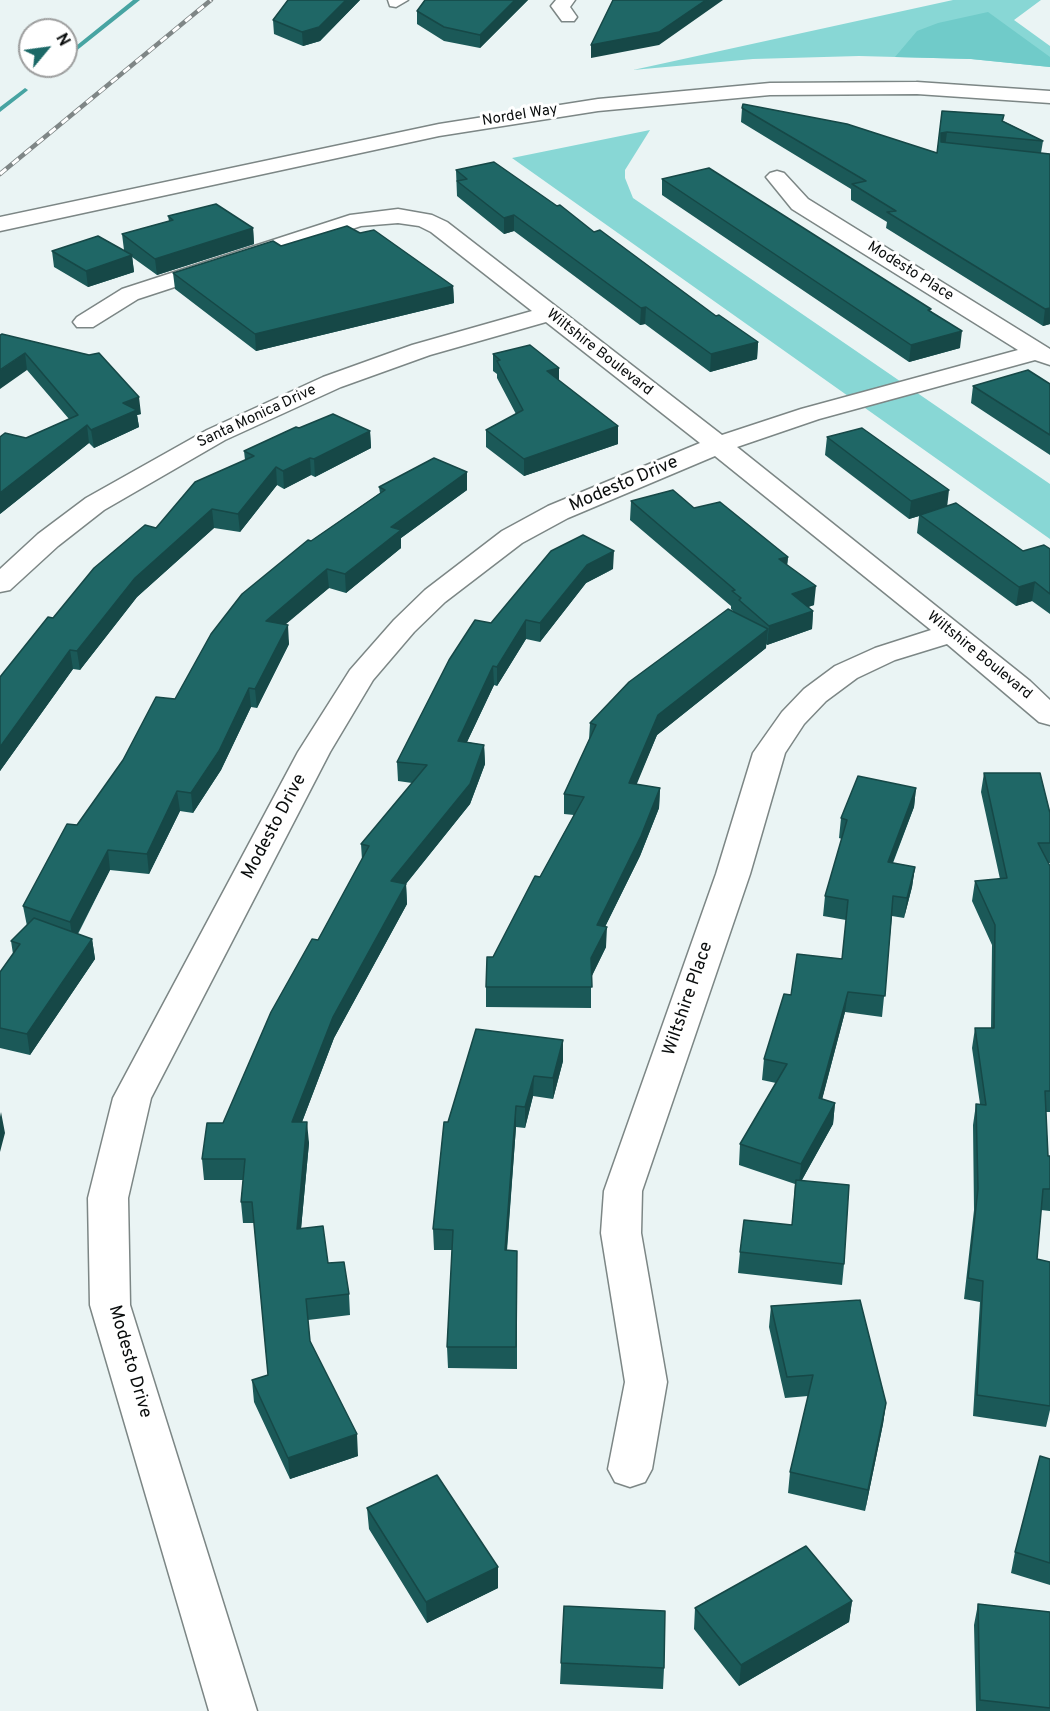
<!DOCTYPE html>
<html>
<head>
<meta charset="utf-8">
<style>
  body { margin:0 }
  #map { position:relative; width:1050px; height:1711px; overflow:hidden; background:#eaf4f4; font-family:Overpass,sans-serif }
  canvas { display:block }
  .north { position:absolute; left:18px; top:18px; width:60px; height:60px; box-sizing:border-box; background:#fff; border:2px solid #9d9e9e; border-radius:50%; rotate:61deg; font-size:16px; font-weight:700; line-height:24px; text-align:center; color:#0a0d0d }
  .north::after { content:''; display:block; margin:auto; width:21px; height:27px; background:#1b6867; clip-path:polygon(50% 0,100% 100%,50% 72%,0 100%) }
</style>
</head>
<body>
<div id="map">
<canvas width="1050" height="1711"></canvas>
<div class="north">N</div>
</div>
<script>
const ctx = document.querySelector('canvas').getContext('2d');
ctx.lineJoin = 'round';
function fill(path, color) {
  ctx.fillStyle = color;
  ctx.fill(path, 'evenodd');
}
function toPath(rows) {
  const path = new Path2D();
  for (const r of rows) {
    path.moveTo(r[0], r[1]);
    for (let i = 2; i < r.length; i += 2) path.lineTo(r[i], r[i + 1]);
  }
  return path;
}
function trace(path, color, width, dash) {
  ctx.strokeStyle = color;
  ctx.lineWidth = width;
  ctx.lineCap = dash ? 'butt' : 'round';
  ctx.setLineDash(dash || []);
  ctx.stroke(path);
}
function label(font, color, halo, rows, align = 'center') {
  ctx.font = font + ' Overpass,sans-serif';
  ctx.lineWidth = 6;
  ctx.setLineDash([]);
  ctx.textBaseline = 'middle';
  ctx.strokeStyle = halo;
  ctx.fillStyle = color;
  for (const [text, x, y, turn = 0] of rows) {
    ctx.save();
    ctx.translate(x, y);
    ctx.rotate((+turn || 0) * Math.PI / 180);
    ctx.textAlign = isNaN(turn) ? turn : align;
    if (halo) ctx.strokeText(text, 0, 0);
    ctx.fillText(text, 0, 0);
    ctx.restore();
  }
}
fill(toPath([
  [953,0,1041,0,1014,20,1050,46,1050,67,971,59,859,56,753,59,633,70],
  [650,130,625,170,625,178,633,198,1050,484,1050,539,512,158]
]), '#88d7d5');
fill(toPath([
  [988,12,1050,57,1050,67,971,59,895,57,917,31,938,23]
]), '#70cbc9');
fill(toPath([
  [133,0,140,0,66,59,66,54,133,0],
  [25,88,28,90,27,91,0,112,0,107,25,88]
]), '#47a4a2');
const street = toPath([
  [388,0,408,0,396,7,390,6,388,0],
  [556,0,575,0,570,7,577,17,574,21,562,21,551,6,556,0],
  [777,171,784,173,808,199,1050,349,1050,365,1035,360,819,419,737,447,1030,681,1050,700,1050,725,1039,722,947,644,895,660,857,678,826,701,804,724,785,753,750,874,642,1191,641,1233,667,1382,652,1469,645,1482,630,1487,615,1482,608,1469,625,1382,601,1233,604,1191,716,874,753,753,782,712,804,689,835,666,875,648,931,630,715,456,568,518,522,543,445,602,414,632,373,680,330,752,151,1098,128,1198,130,1305,257,1711,209,1711,90,1305,88,1198,113,1098,298,752,350,670,394,620,425,590,502,531,548,506,700,443,546,322,430,355,341,387,225,440,104,510,58,546,10,590,0,592,0,569,38,534,86,498,207,430,323,377,412,345,532,311,431,232,419,226,398,223,361,226,138,299,93,327,77,327,73,322,77,317,122,289,350,215,398,209,432,215,447,222,722,435,801,409,1018,350,792,209,766,177,770,173,777,171]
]);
const secondary = toPath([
  [917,82,1050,91,1050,103,917,94,770,95,598,111,439,136,0,231,0,217,439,124,598,99,770,83,917,82]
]);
trace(street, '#7c8685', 3);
trace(secondary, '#7c8685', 3);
fill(street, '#fff');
fill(secondary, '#fff');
const rail = toPath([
  [0,174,211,0]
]);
trace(rail, '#7f8686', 4.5);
trace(rail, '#fff', 3, [8]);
fill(toPath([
  [288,0,360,0,320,41,303,46,274,34,273,20],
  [425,0,528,0,480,48,444,41,417,24,417,11],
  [742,108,937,153,942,111,1004,115,1003,121,1043,141,1041,153,1050,154,1050,324,1043,326,886,228,887,222,851,200,851,189,741,122],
  [456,170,594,232,716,316,758,342,757,359,710,372,645,324,640,325,514,231,504,234,457,196],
  [662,179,931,311,960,348,909,362,662,195],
  [168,216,253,228,254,244,157,275,132,257,134,272,88,287,54,267,52,251,124,250,122,234,169,221],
  [281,246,453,286,454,303,256,351,175,289,173,273],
  [0,335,141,414,137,415,139,427,94,448,89,443,0,514,26,438,69,419,27,370],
  [493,354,559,368,559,381,618,426,618,444,524,476,486,447,486,430,516,414,497,378,497,374,493,371],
  [1050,384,1050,455,971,403,973,386],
  [299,428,370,431,371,448,315,477,311,475,284,489,277,485,240,532,214,528,137,597,80,670,73,669,0,771,0,677,53,618,156,528,245,460,244,451],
  [827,437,947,506,1023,551,1050,549,1050,614,1032,601,1016,606,917,533,919,516,909,519,825,455],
  [467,472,467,490,401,538,401,548,346,593,329,588,285,624,289,644,257,708,251,707,221,770,193,813,180,811,149,874,110,870,78,934,92,939,95,959,30,1055,0,1048,0,972,13,954,11,941,27,926,23,906,77,825,175,699,311,541,380,493,379,487],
  [631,501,694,508,788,557,787,565,814,605,808,607,813,611,812,629,767,645,766,644,766,648,657,735,636,784,660,788,659,808,640,856,605,927,606,947,591,977,591,1008,486,1007,486,987,493,957,540,877,574,815,564,814,564,794,589,740,590,723,733,611,731,609,731,606,630,520],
  [613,569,586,583,540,642,526,639,497,686,494,685,467,742,484,745,485,764,470,804,406,884,407,904,334,1038,302,1122,309,1143,301,1229,328,1263,349,1294,350,1315,308,1320,310,1341,358,1456,290,1479,254,1402,252,1380,268,1375,254,1223,243,1223,241,1202,243,1180,204,1180,202,1159,223,1123,318,940,362,860,361,844,412,783,398,781,397,762,491,623],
  [984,773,1050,813,1050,863,1048,863,1050,866,1050,1112,1046,1112,1048,1156,1050,1156,1050,1211,1041,1210,1037,1259,1050,1262,1050,1410,1046,1427,973,1416,980,1302,964,1299,974,1210,973,1125,976,1104,980,1104,972,1048,975,1028,991,1028,992,945,972,901,975,881,1000,879,981,792],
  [916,788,914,807,893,863,915,867,912,887,904,918,892,916,882,1017,845,1012,822,1099,835,1103,833,1124,802,1180,844,1264,842,1285,738,1273,740,1252,792,1225,795,1184,739,1165,740,1144,776,1083,762,1080,764,1059,791,995,842,959,846,920,823,916,825,896,842,839,839,838,841,818],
  [476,1029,563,1061,553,1099,533,1096,525,1128,516,1127,507,1251,517,1251,517,1369,448,1368,447,1347,452,1250,434,1250,433,1229,448,1122],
  [771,1306,886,1403,883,1424,865,1511,788,1493,790,1472,808,1396,785,1398,769,1327],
  [1050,1459,1050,1585,1011,1573,1015,1552],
  [367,1508,498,1588,427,1623,369,1529],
  [852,1601,849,1622,739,1686,694,1629,695,1608],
  [978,1604,1050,1612,1050,1711,976,1711,974,1625],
  [561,1663,664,1668,663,1689,560,1684]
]), '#1b5958');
fill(toPath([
  [346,0,360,0,320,41,303,46,302,32],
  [515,0,528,0,480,48,480,35],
  [706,0,723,0,659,45,591,58,591,45],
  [947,132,945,147,939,149,941,133],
  [514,215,514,231,504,234,504,218],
  [253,228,254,244,157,275,155,259],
  [132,255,134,272,88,287,86,271],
  [453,286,454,303,256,351,255,334],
  [646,307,645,324,640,325,641,308],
  [1050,308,1050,324,1043,326,1045,309],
  [962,331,960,348,909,362,911,345],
  [758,342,757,359,710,372,711,354],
  [25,353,27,370,0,389,0,370],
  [559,368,559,385,547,371],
  [139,397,141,414,137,415,139,427,94,448,91,430,123,403],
  [87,425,89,443,0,514,0,493],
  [618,426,618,444,524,476,524,459],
  [370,431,371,448,315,477,314,459],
  [310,458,311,475,284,489,283,471],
  [276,467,277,485,240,532,238,514],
  [467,472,467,490,401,538,401,548,346,593,345,574,391,527],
  [949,490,947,508,920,515,919,516,909,519,911,501],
  [212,509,214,528,137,597,80,670,77,651,135,578],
  [614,551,613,569,586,583,540,642,540,623,587,565],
  [788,557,786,575,779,559],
  [327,569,329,588,267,640,266,621],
  [1035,582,1032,601,1016,606,1019,587],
  [816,586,814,605,791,613,792,594],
  [813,611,812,629,767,645,769,626],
  [526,620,526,639,497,686,497,667],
  [288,625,289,644,257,708,255,689],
  [768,629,766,648,657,735,629,803,629,783,658,715],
  [70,650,73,669,0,771,0,747],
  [493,666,494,685,458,761,458,741],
  [249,688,251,707,221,770,193,813,191,793],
  [484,745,485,764,470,804,392,901,391,881],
  [660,788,659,808,640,856,596,945,597,925],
  [916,788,914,807,885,882,888,862],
  [177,791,180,811,149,874,147,854],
  [108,850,110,870,73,942,70,922],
  [915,867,912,887,904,918,907,898],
  [406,884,407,904,334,1038,294,1143,292,1122,333,1017],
  [607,927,606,947,591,978,591,958],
  [92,939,95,959,30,1055,27,1034],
  [848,992,845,1012,817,1119,819,1098],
  [563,1040,563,1061,553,1099,553,1078],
  [534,1076,533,1096,525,1128,525,1107],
  [835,1103,833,1124,799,1185,801,1164],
  [516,1106,516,1127,505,1272,505,1250],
  [1,1112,5,1133,0,1152,0,1117],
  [307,1122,309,1143,299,1250,297,1229],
  [886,1403,883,1424,865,1511,868,1490],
  [357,1434,358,1456,290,1479,288,1458],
  [498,1567,498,1588,427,1623,426,1602],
  [852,1601,849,1622,739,1686,741,1665]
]), '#164847');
const building = toPath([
  [288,0,346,0,319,27,302,32,273,20,288,0],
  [425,0,515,0,480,35,444,27,417,11,425,0],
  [613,0,706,0,659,32,591,45,613,0],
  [743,104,847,124,937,153,942,111,1004,115,1002,121,1043,141,947,132,941,133,941,142,1050,154,1050,308,1045,309,887,212,896,211,852,184,866,181,742,108,743,104],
  [494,162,557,206,560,205,594,232,600,230,716,316,719,315,758,342,711,354,646,307,641,308,514,215,504,218,457,181,467,179,456,170,494,162],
  [709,168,931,309,928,310,962,331,911,345,662,179,709,168],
  [216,204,253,228,155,259,122,234,173,220,168,216,216,204],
  [347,226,360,233,374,230,453,286,255,334,173,273,273,241,281,246,347,226],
  [98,236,132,255,86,271,52,251,98,236],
  [2,334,89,355,99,353,139,397,123,403,137,410,91,430,87,425,0,493,0,437,5,433,26,438,78,415,25,353,0,370,0,335,2,334],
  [530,345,559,368,547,371,618,426,524,459,486,430,523,410,497,361,500,360,493,354,530,345],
  [1028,370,1050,384,1050,435,973,386,1028,370],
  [333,414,370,431,314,459,310,458,283,471,276,467,238,514,212,509,135,578,77,651,70,650,0,747,0,677,48,617,53,618,94,568,145,525,156,528,195,482,254,456,244,451,296,427,299,428,333,414],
  [862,428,949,490,911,501,827,437,862,428],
  [434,458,467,472,391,527,401,530,345,574,327,569,266,621,288,625,255,689,249,688,219,751,191,793,177,791,147,854,108,850,70,922,23,906,67,824,77,825,123,760,156,697,175,699,211,634,242,594,308,540,311,541,385,490,379,487,434,458],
  [673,490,694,508,720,502,788,557,779,559,816,586,792,594,813,611,769,626,739,600,741,598,732,591,735,590,631,501,673,490],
  [956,503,1023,551,1044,545,1050,549,1050,594,1035,582,1019,587,920,515,956,503],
  [583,535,614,551,587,565,540,623,526,620,497,667,493,666,458,741,484,745,470,784,391,881,406,884,333,1017,292,1122,307,1122,297,1229,323,1226,328,1263,344,1262,349,1294,306,1299,310,1341,357,1434,288,1458,252,1380,268,1375,252,1202,241,1202,245,1159,202,1159,207,1123,223,1123,271,1012,312,939,318,940,369,846,361,844,427,765,397,762,449,660,475,620,491,623,551,551,583,535],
  [728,609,768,629,658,715,629,783,660,788,641,836,597,925,607,927,591,958,592,987,486,987,487,957,493,957,535,876,540,877,584,797,564,794,596,725,590,723,629,682,728,609],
  [984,773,1040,773,1050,813,1050,843,1038,843,1050,866,1050,1091,1045,1091,1048,1156,1050,1156,1050,1189,1043,1189,1037,1259,1050,1262,1050,1406,977,1395,983,1281,968,1278,978,1189,976,1104,986,1105,975,1028,994,1028,995,925,975,881,1007,878,984,773],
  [858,776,916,788,888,862,915,867,907,898,893,896,885,996,848,992,819,1098,835,1103,801,1164,740,1144,787,1064,764,1059,784,994,791,995,797,954,842,959,848,900,825,896,847,820,841,818,858,776],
  [34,918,92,939,27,1034,0,1028,0,972,20,944,11,941,34,918],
  [476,1029,563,1040,553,1078,534,1076,525,1107,516,1106,505,1250,517,1251,516,1347,447,1347,453,1230,433,1229,444,1122,448,1122,476,1029],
  [796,1180,849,1185,844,1264,740,1252,744,1220,792,1225,796,1180],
  [860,1300,886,1403,868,1490,790,1472,813,1375,787,1377,771,1306,860,1300],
  [1040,1456,1050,1459,1050,1563,1015,1552,1040,1456],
  [437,1475,498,1567,426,1602,367,1508,437,1475],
  [806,1546,852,1601,741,1665,695,1608,806,1546],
  [978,1604,1050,1612,1050,1708,980,1700,978,1604],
  [564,1606,665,1611,664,1668,561,1663,564,1606]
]);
fill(building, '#1f6766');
trace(building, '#164847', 1.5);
label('15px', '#0a0d0d', '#fff', [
  ["Nordel Way",520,116,-9],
  ["Modesto Place",910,272,32],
  ["Wiltshire Boulevard",599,353,38],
  ["Santa Monica Drive",257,417,-25],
  ["Wiltshire Boulevard",979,656,39]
]);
label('18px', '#0a0d0d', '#fff', [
  ["Modesto Drive",624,485,-23],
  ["Modesto Drive",275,827,-62],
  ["Wiltshire Place",689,999,-71],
  ["Modesto Drive",129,1362,74]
]);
</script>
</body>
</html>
